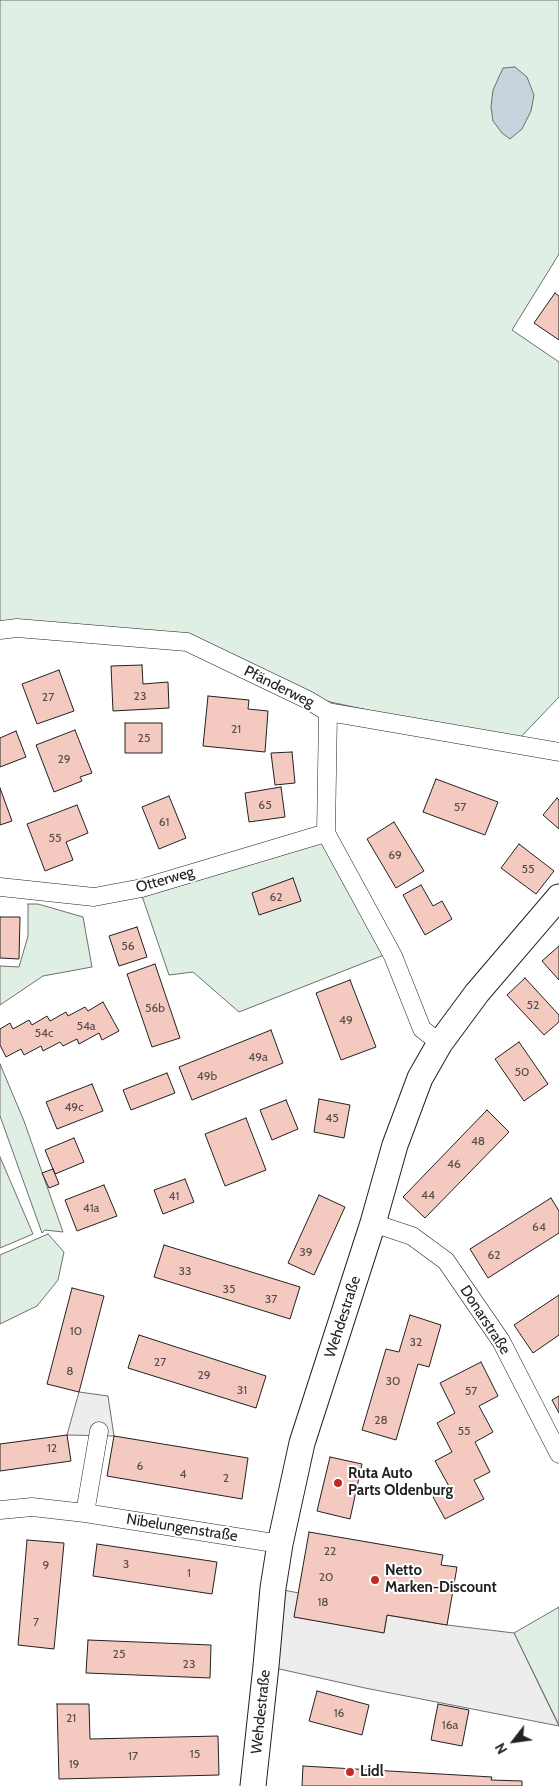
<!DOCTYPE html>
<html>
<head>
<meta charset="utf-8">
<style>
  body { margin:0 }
  #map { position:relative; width:559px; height:1786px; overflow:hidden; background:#fff; font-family:Cabin,sans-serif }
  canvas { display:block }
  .north { position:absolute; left:489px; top:1716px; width:50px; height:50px; -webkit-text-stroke:4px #fff; paint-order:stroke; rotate:240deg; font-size:14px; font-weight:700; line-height:20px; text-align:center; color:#222 }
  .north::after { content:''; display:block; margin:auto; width:18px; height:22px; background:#222; clip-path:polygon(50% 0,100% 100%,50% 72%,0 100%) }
</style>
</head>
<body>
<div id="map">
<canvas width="559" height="1786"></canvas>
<div class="north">N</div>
</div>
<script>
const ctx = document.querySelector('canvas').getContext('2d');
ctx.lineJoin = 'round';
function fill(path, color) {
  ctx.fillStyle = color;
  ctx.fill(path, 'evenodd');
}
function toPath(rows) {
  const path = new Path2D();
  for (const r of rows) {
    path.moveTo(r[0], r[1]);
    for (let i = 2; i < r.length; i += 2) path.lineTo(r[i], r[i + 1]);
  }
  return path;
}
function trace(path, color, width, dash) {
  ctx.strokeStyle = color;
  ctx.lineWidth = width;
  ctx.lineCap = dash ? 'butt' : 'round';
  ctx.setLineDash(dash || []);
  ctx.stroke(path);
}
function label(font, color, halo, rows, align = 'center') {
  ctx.font = font + ' Cabin,sans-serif';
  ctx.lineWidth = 4;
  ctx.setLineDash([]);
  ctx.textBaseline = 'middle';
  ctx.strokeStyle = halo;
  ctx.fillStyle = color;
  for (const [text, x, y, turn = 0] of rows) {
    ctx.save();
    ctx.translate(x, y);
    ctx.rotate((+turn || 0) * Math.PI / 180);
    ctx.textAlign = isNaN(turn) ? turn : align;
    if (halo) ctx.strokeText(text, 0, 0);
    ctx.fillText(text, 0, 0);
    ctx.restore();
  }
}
const green = toPath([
  [0,0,559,0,559,254,512,330,559,362,559,697,516,742,321,700,184,635,0,622,0,0],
  [324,841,384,955,239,1012,193,972,169,975,142,896,324,841],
  [28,904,38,904,83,917,92,967,43,976,0,1005,0,966,19,967,28,936,28,904],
  [0,1064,24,1121,63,1232,45,1230,42,1233,0,1116,0,1064],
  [0,1157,33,1234,0,1248,0,1157],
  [48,1234,64,1252,58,1280,37,1306,0,1324,0,1255,48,1234],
  [559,1607,559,1725,514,1633,559,1607]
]);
fill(green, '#e0efe3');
trace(green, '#6f6f6f', 1);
const parking = toPath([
  [79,1392,108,1396,114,1436,67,1435,79,1392],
  [273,1588,299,1593,295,1617,384,1632,387,1615,447,1625,514,1633,559,1726,365,1688,266,1666,273,1588]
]);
fill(parking, '#ededed');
trace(parking, '#6f6f6f', 1);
const water = toPath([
  [515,67,527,77,534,95,531,111,522,129,510,139,502,133,493,121,491,107,493,90,503,68,515,67]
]);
fill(water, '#c7d3dd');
trace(water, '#6f6f6f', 1);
const building = toPath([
  [555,293,559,296,559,340,534,323,555,293],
  [142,665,143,684,168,682,169,708,113,711,111,666,142,665],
  [59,670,74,711,37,724,22,684,59,670],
  [208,696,249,700,248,709,268,711,265,752,203,746,208,696],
  [125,723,162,723,162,753,125,753,125,723],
  [75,730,92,773,80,777,82,781,54,792,36,745,75,730],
  [16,731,26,757,0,767,0,738,16,731],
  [292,752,295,783,275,785,271,753,292,752],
  [436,779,498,802,485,835,423,812,436,779],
  [281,787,285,817,249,822,245,793,281,787],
  [0,788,12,821,0,825,0,788],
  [169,796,186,838,159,849,142,807,169,796],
  [557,798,559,800,559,829,543,815,557,798],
  [77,805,88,833,66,842,73,860,45,871,27,824,77,805],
  [394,822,424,871,396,888,367,839,394,822],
  [519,844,554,871,536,894,501,868,519,844],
  [293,878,301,901,259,915,252,893,293,878],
  [421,885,433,906,442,901,452,919,425,935,403,895,421,885],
  [0,917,20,917,19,959,0,958,0,917],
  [137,927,147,957,119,966,109,936,137,927],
  [559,946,559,980,542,961,559,946],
  [155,964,180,1038,152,1047,127,974,155,964],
  [525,978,559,1015,559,1022,544,1035,507,995,525,978],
  [350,980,376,1047,341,1060,316,993,350,980],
  [103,1002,119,1031,102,1040,99,1033,79,1044,77,1039,63,1046,60,1042,43,1051,41,1046,24,1055,21,1049,6,1057,0,1045,0,1029,10,1023,13,1029,29,1020,32,1025,47,1016,50,1021,66,1012,68,1016,85,1007,88,1011,103,1002],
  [271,1030,283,1063,192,1100,179,1067,271,1030],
  [519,1042,548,1084,524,1101,495,1059,519,1042],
  [167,1073,175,1093,131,1110,123,1090,167,1073],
  [92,1084,103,1111,57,1129,46,1102,92,1084],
  [319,1099,350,1105,344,1138,314,1132,319,1099],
  [286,1100,298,1129,272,1140,260,1110,286,1100],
  [487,1110,509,1132,425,1218,403,1197,487,1110],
  [246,1118,266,1170,225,1186,205,1134,246,1118],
  [74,1138,84,1162,55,1174,45,1150,74,1138],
  [53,1169,59,1184,49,1188,42,1173,53,1169],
  [185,1179,194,1202,163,1214,154,1190,185,1179],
  [104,1185,117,1216,77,1231,65,1200,104,1185],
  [319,1195,345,1207,314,1275,288,1263,319,1195],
  [551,1198,559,1211,559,1233,488,1278,470,1249,551,1198],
  [164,1245,300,1287,290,1319,154,1277,164,1245],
  [72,1288,104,1296,79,1392,47,1384,72,1288],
  [559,1295,559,1335,533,1353,514,1325,559,1295],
  [410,1315,441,1325,429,1367,418,1364,396,1440,362,1430,386,1349,399,1352,410,1315],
  [139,1335,266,1376,256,1408,128,1368,139,1335],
  [481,1362,498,1396,479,1406,493,1432,475,1442,490,1472,474,1480,484,1499,445,1519,433,1497,450,1488,435,1461,452,1452,437,1423,455,1413,440,1383,481,1362],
  [559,1396,559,1413,552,1400,559,1396],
  [67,1435,71,1461,0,1471,0,1444,67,1435],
  [114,1436,248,1458,242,1499,107,1476,114,1436],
  [330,1457,362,1464,350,1519,317,1511,330,1457],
  [309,1532,443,1555,441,1565,457,1567,447,1625,387,1615,384,1633,294,1617,309,1532],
  [27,1540,64,1543,54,1649,18,1645,27,1540],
  [97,1544,217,1562,212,1594,93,1576,97,1544],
  [88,1640,211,1645,210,1678,86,1673,88,1640],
  [317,1691,369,1705,362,1735,309,1721,317,1691],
  [57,1704,89,1704,90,1739,218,1736,219,1775,59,1779,57,1704],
  [438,1704,469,1710,462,1746,431,1740,438,1704],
  [303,1766,492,1777,491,1780,522,1781,522,1786,302,1786,303,1766]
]);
fill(building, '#f3c9c0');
trace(building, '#222', 1);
const street = toPath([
  [0,630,17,628,187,642,306,699,328,712,559,752],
  [328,712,326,833,393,956,422,1029,440,1043],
  [0,887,94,897,142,888,326,833],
  [373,1223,412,1236,446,1261,501,1341,559,1454],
  [0,1510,32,1507,85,1513,280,1544],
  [85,1513,99,1431]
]);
const secondary = toPath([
  [253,1786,266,1666,273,1588,280,1544,302,1443,373,1223,395,1145,420,1078,440,1043,477,993,559,897]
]);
trace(street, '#222', 19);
trace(secondary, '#222', 27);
trace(street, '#fff', 18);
trace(secondary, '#fff', 25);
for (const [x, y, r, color] of [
  [338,1483,5,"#c62828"],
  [375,1580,5,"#c62828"],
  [350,1772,5,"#c62828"]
]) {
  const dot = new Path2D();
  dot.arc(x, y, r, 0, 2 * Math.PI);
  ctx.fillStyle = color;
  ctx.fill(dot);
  trace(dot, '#fff', 2);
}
label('12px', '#564c4a', null, [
  ["23",140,696],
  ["27",48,697],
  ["21",236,729],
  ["25",144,738],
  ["29",64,759],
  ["65",265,805],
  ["57",460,807],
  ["61",164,822],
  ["55",55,838],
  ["69",395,855],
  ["55",528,869],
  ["62",276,897],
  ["56",128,946],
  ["52",533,1005],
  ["56b",155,1008],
  ["49",346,1020],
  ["54a",86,1026],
  ["54c",44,1033],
  ["49a",258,1057],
  ["50",522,1072],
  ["49b",207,1076],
  ["49c",74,1107],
  ["45",332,1118],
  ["48",478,1141],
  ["46",454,1164],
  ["44",428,1195],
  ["41",174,1196],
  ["41a",91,1208],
  ["64",539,1227],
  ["39",306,1252],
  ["62",494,1255],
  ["33",185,1271],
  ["35",229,1289],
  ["37",271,1299],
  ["10",76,1331],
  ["32",416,1342],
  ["27",160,1362],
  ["8",70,1371],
  ["29",204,1375],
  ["30",393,1381],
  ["31",242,1390],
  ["57",471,1391],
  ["28",381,1420],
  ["55",464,1431],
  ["12",52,1448],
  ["6",140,1466],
  ["4",183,1474],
  ["2",226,1478],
  ["22",330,1551],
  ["3",126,1564],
  ["9",46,1565],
  ["1",189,1573],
  ["20",326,1577],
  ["18",323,1602],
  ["7",36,1622],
  ["25",119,1654],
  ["23",189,1664],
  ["16",339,1713],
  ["21",71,1718],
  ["16a",450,1725],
  ["15",195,1754],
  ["17",133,1756],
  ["19",74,1764]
]);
label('15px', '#222', '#fff', [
  ["Pfänderweg",279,687,26],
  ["Otterweg",165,880,-16],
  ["Wehdestraße",343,1317,-72],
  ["Donarstraße",485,1320,57],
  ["Nibelungenstraße",182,1528,9],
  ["Wehdestraße",261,1712,-84]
]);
label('bold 15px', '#222', '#fff', [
  ["Ruta Auto",348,1474],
  ["Parts Oldenburg",348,1491],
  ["Netto",385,1571],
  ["Marken-Discount",385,1588],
  ["Lidl",360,1772]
], 'left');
</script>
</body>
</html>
